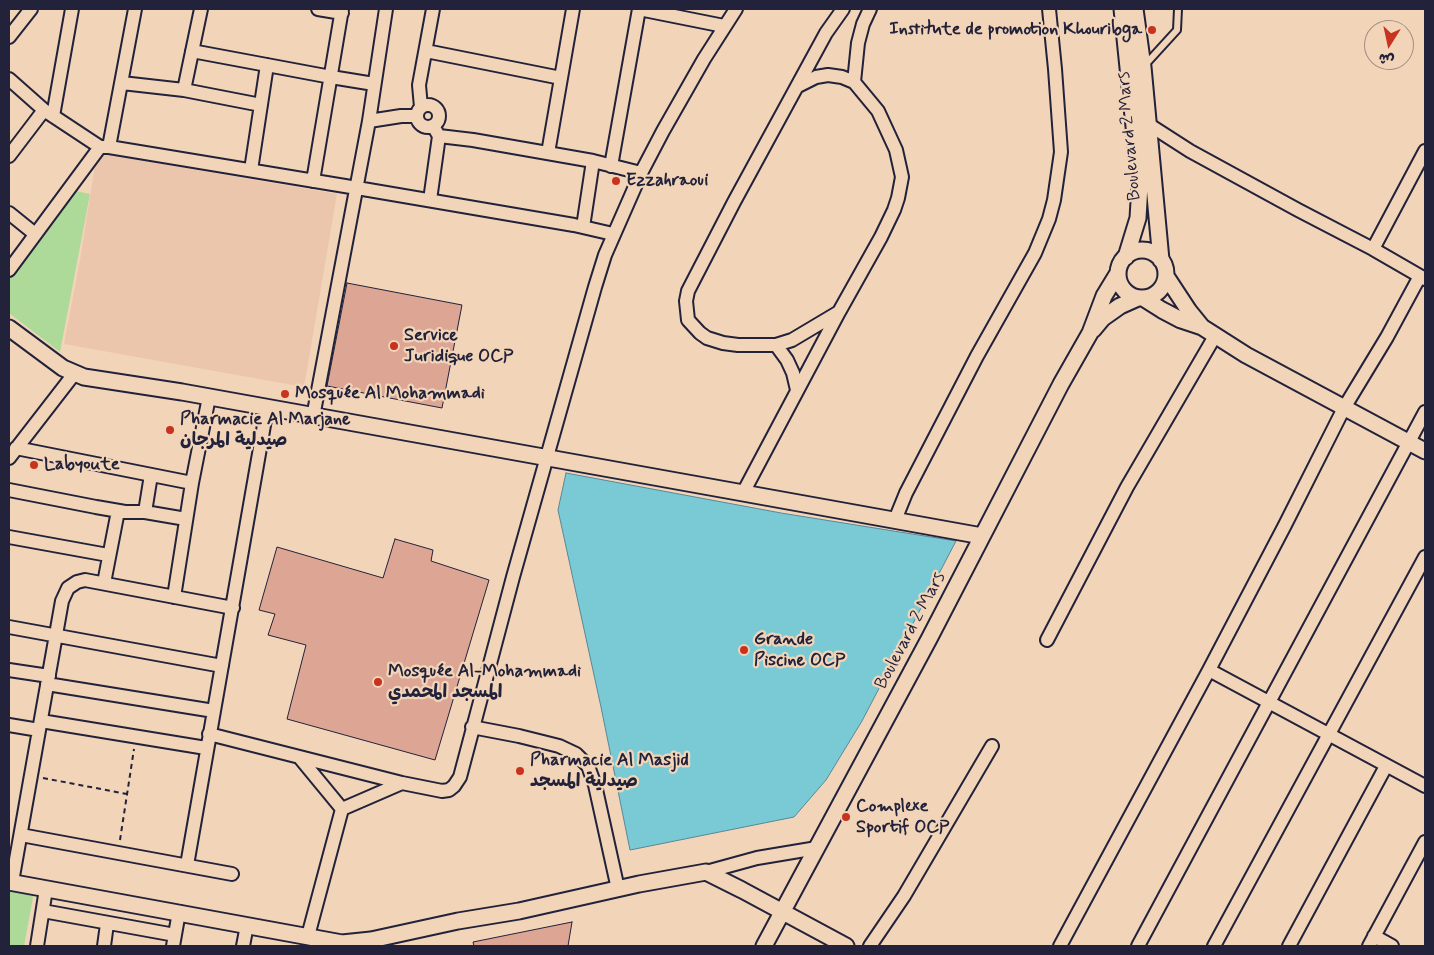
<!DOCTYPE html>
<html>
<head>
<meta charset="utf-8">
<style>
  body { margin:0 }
  #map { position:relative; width:1434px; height:955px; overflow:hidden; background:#f2d4b8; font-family:Mynerve,"Playpen Sans Arabic",sans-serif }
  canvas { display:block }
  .frame { position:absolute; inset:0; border:10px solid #22223b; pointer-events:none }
  .north { position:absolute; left:1364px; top:20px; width:50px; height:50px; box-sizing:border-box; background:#f2d4b8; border:1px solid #9f8d86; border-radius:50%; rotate:190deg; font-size:14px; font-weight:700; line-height:20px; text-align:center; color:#22223b }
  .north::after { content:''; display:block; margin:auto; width:18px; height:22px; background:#c8321e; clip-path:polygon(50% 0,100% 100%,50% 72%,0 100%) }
</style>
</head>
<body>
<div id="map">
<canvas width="1434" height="955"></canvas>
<div class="frame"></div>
<div class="north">ش</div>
</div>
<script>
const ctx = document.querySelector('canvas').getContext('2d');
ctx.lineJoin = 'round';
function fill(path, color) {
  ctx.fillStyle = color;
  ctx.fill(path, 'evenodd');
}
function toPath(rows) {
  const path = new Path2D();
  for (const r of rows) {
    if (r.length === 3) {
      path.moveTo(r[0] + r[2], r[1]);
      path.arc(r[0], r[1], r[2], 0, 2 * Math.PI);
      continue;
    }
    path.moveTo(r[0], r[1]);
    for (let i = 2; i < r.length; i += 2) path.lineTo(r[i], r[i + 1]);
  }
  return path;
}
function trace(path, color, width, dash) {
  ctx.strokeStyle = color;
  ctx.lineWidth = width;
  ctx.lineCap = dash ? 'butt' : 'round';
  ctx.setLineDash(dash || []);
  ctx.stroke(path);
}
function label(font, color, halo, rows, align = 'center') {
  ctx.font = font + ' Mynerve,"Playpen Sans Arabic",sans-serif';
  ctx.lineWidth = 4.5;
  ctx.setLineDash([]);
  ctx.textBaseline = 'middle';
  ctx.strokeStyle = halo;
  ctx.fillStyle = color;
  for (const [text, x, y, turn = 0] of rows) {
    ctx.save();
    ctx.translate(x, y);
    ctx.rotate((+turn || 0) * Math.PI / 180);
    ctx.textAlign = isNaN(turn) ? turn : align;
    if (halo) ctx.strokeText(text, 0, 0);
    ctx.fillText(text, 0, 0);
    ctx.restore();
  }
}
fill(toPath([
  [97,153,337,194,304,387,64,344,80,260]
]), '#ebc6ad');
fill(toPath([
  [71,190,90,194,60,352,9,313,9,276],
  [9,889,34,892,24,946,9,946]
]), '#adda99');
const water = toPath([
  [566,473,781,513,956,541,862,721,826,780,794,817,630,850,601,707,558,510,566,473]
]);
fill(water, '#7acad5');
trace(water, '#578797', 1);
const building = toPath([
  [347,283,462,305,442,408,327,386,347,283],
  [395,539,433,550,431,561,489,580,435,760,287,719,306,645,268,635,275,614,259,610,277,547,383,578,395,539],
  [572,922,568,946,474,946,473,942,572,922]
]);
fill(building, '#dca594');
trace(building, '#22223b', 1);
const service = toPath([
  [1145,65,1177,30,1178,9]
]);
const minor = toPath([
  [318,9,342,13],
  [639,9,724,26],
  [9,37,31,9],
  [192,51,331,77,374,84],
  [426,51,561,78],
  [9,79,44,110,100,147,109,147,357,188,574,225,613,234],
  [122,83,184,90,261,105],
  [798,86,816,77,828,75,842,77,854,82],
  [184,90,201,9],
  [428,116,11],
  [421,107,419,85,433,9],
  [53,116,72,9],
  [369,121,401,116,417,116],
  [1148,124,1190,151,1298,210,1373,249,1425,279],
  [433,126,439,136,473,140,593,161,641,173],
  [109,147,135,9],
  [548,153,573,9],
  [9,156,44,110],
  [611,166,639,9],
  [251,170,267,65],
  [313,181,342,9],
  [430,200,439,136],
  [9,213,35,234],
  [583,227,593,161],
  [1373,249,1425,151],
  [9,270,100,147],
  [776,345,792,340,839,312],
  [797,390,793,373,787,360,776,345,738,345,723,343,707,338,700,333,688,320,686,301,688,291,734,202,826,33,843,9],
  [313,417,369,121,386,9],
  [16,448,192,483],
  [9,458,74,374],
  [9,490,96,507,125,512,145,512,186,519],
  [743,493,839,312,881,237,894,210,898,198,902,177,896,150,878,111,854,82,858,43,863,24,870,9],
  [145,512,151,475],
  [895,520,906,493,977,356,1035,253,1049,219,1054,200,1061,152,1055,69,1049,9],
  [9,537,108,555],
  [104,583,118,511],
  [174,597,192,483,209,397],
  [9,627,222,666],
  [1047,640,1127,487,1215,336],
  [9,670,49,676],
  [1209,670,1425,786],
  [47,684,214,711],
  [41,721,206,748],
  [9,725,39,730],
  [472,727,519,736,559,746,576,754,588,766,595,785,618,889],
  [209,734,402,783,442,791,449,790,454,786,460,777,513,577,595,287,605,255,641,173,663,131,704,59,736,9],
  [300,758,342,809,308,936],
  [342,809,402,783],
  [21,835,232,874],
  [187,865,267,408],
  [706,872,757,858,817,848],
  [12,882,62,601,68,588,77,582,85,580,233,608],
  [43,911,175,935],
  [1374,936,1392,946],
  [37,946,46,889],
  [104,946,107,924],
  [173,946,179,912],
  [243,946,247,925],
  [870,946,904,896,992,746],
  [1060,946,1209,670,1285,525,1344,408,1387,337,1420,276],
  [1138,946,1425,412],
  [1214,946,1425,557],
  [1289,946,1386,766],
  [1369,946,1425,842]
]);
const tertiary = toPath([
  [1122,9,1140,185,1138,218,1126,257],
  [1135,9,1143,67,1161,260],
  [1142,274,24],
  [1166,276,1189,311,1202,327],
  [1143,298,1162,310,1181,320,1202,327,1246,355,1425,451],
  [9,328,63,368,84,377,182,392,982,536],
  [1093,330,1103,318,1120,306,1138,298],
  [9,882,342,943,371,940,458,921,519,911,639,884,706,872,742,890,846,946],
  [764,946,929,639,1061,384,1090,333,1104,296,1118,273]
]);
trace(service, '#22223b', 10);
trace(minor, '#22223b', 16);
trace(tertiary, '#22223b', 19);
trace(toPath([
  [43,778,127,794],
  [120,840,134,749]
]), '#22223b', 2, [5, 4]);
trace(service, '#f2d4b8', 6);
trace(minor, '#f2d4b8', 12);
trace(tertiary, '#f2d4b8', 15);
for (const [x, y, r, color] of [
  [1152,30,5,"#c8321e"],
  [616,181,5,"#c8321e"],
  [394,346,5,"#c8321e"],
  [285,394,5,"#c8321e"],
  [170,430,5,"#c8321e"],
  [34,465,5,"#c8321e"],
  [744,650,5,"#c8321e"],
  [378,682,5,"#c8321e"],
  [520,771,5,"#c8321e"],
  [846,817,5,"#c8321e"]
]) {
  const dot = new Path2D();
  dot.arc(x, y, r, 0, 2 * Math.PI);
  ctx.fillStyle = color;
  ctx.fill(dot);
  trace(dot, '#f2d4b8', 2);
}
label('bold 18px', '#22223b', '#f2d4b8', [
  ["Institute de promotion Khouribga",1142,30,"right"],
  ["Ezzahraoui",626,181],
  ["Service",404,336],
  ["Juridique OCP",404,357],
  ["Mosquée Al Mohammadi",295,394],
  ["Pharmacie Al Marjane",180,420],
  ["صيدلية المرجان",180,441],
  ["Labyoute",44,465],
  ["Grande",754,640],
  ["Piscine OCP",754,661],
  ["Mosquée Al-Mohammadi",388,672],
  ["المسجد المحمدي",388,693],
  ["Pharmacie Al Masjid",530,761],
  ["صيدلية المسجد",530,782],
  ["Complexe",856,807],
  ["Sportif OCP",856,828]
], 'left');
label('18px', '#22223b', '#f2d4b8', [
  ["Boulevard 2 Mars",1130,136,-95],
  ["Boulevard 2 Mars",911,631,-62]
]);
</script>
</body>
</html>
